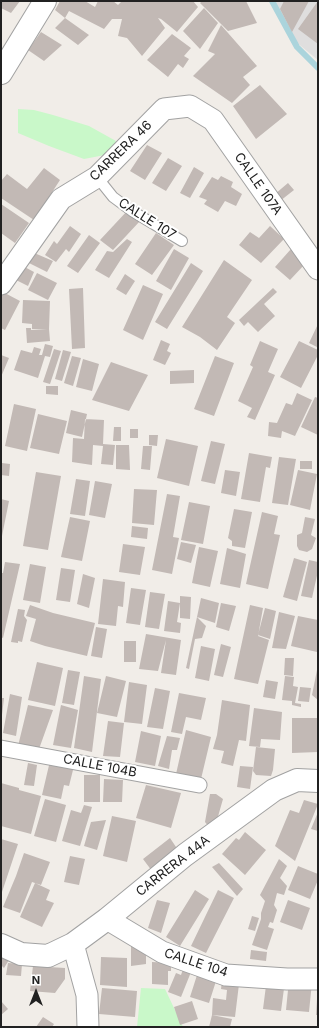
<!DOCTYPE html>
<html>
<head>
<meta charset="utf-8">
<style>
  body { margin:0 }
  #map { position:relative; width:319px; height:1028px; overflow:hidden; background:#f1ede8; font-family:Inter,sans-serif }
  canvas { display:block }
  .frame { position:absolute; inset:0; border:2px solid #212121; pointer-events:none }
  .north { position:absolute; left:16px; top:972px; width:40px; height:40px; -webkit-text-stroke:3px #fff; paint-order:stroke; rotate:0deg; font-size:11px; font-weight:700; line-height:16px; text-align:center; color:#212121 }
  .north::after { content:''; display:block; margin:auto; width:14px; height:18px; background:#212121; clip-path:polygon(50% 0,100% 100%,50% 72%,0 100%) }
</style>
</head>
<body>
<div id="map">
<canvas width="319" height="1028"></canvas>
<div class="frame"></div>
<div class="north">N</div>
</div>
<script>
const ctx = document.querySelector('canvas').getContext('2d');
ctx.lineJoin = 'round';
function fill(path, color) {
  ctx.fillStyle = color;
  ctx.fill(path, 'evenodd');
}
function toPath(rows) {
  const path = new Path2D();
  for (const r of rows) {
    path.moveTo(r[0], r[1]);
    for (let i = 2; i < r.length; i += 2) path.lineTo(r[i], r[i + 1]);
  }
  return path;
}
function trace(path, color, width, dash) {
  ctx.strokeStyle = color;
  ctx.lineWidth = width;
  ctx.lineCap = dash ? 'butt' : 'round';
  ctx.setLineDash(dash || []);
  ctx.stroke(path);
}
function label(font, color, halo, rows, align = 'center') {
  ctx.font = font + ' Inter,sans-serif';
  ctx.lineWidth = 4;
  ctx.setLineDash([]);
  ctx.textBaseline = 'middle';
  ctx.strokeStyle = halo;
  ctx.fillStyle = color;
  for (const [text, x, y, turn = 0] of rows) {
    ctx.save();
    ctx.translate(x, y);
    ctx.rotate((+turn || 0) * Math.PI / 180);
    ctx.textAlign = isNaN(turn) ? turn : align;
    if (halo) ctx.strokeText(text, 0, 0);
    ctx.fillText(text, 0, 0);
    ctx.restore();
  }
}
fill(toPath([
  [274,1,318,1,318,60,296,42]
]), '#dfdede');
fill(toPath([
  [18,109,34,110,53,115,89,126,116,141,110,154,84,159,49,146,18,133],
  [141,988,165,989,183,1027,137,1027]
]), '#c9f8c9');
trace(toPath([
  [272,1,297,47,318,68]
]), '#abd4dc', 6);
fill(toPath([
  [1,1,20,1,11,13,1,8],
  [60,1,85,1,95,7,98,1,113,1,118,5,122,1,193,1,198,7,177,32,161,19,158,18,165,28,142,56,127,38,118,36,122,19,112,19,104,29,69,11,65,18,55,10],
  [202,1,246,1,257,23,228,31,200,3],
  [284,1,309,1,292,32,280,9],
  [318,1,318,44,298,29],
  [204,8,218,23,200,49,183,31],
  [65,18,89,35,78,45,55,28],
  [221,25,257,66,243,77,250,85,232,103,193,76,215,54,208,51],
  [41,32,62,45,44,61,28,50],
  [172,34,191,48,184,56,189,59,183,68,178,64,168,77,147,60],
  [260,85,287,114,256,139,233,106],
  [147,145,162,153,145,180,130,171],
  [168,158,182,166,166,191,152,183],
  [194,167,204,173,190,198,180,193],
  [44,168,60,180,34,220,1,198,1,181,7,174,27,189],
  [221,176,233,182,231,187,242,194,236,206,225,201,218,212,204,204,207,200,199,197,212,177,218,180],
  [288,183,294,190,280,201,275,194],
  [1,204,29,223,15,243,1,233],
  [128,210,140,221,113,250,100,240],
  [70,226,81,234,69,252,66,249,56,262,45,255,54,241,57,244],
  [270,226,284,239,261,263,239,245,250,232,259,238],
  [156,233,174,245,152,275,135,264],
  [89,235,100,243,78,273,67,266],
  [127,239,132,242,109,278,95,270,107,251,113,252],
  [174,249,189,258,171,290,156,281],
  [291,249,305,264,290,280,275,267],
  [32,252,53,261,47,272,27,262],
  [224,260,252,280,227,317,235,323,217,350,200,337,182,327],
  [191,263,203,271,167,329,155,322],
  [19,264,34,272,28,286,12,278],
  [37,273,57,283,48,300,28,290],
  [125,274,135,281,126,295,116,289],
  [143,285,163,294,143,340,123,330],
  [83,288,85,348,72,349,69,289],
  [273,288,277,292,264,304,275,316,258,332,248,322,244,326,239,320],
  [1,291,20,301,5,330,1,328],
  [23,300,50,301,49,329,50,341,27,343,26,328,31,328,31,330,47,329,32,329,32,324,22,323],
  [318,324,318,347,317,347,309,343],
  [161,340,170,344,167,351,171,353,165,365,153,360],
  [260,341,278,349,268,372,275,375,255,420,247,417,252,408,238,401,253,367,250,365],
  [299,341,318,350,318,355,301,388,280,377],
  [45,344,53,346,50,357,45,356,38,378,14,370,21,350,32,353,34,347,41,349,39,355,42,355],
  [54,349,61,351,50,384,43,382],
  [63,350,71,352,62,381,55,379],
  [1,355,9,358,1,377],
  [72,356,81,358,73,386,64,383],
  [215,356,234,363,214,416,194,409],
  [83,359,99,364,92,391,76,387],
  [111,362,148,375,129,411,92,400],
  [194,370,194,383,170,384,170,371],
  [46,386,58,386,58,395,46,394],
  [297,393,312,400,295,436,282,431,281,438,268,436,269,422,277,423,286,403,292,405],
  [315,397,318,398,318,435,301,427],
  [14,404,36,409,27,451,5,446],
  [71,410,87,414,82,437,66,433],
  [38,414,67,421,59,454,30,448],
  [85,419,104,420,103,444,115,445,113,465,101,464,103,446,93,445,92,465,72,462,73,438,84,439],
  [114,427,121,427,121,441,113,441],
  [130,429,138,429,138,438,130,438],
  [149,435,158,435,157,446,149,445],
  [166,439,198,446,189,486,157,478],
  [211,441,225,444,215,484,201,481],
  [116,445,129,445,130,470,116,469],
  [143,446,152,446,150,470,141,469],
  [249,453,272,457,270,468,266,467,260,502,241,499],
  [279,457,296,459,288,505,272,503],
  [300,461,312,461,312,469,300,469],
  [2,463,10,464,9,476,1,475],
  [225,470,240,472,236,496,221,493],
  [298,470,317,474,310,510,290,505],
  [36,472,61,476,48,550,23,546],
  [76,479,90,481,85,516,70,514],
  [95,481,112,484,105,518,89,515],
  [134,489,157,490,154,525,132,523],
  [167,494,180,496,173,537,179,538,172,574,152,570],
  [1,499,9,501,2,536,1,536],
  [189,502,210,506,203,544,181,540],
  [234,509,252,512,245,548,232,546,232,541,228,538],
  [262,512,278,516,274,534,280,535,268,589,246,584],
  [70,517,90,521,82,561,61,557],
  [305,517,315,519,311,535,316,538,312,549,307,552,299,550,297,546,297,535,302,533],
  [132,526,148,528,147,539,131,537],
  [181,542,196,545,191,563,177,559],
  [123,544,145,547,140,575,119,572],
  [199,547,218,551,210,587,192,583],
  [227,548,246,554,240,588,220,584],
  [294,558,307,562,297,601,283,597],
  [309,560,318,562,318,571,312,598,301,596],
  [5,562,20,564,3,638,1,637,1,573,3,573],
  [30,564,46,567,40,603,23,600],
  [61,568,75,570,70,602,56,600],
  [83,574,95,578,89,608,77,604],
  [103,579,125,582,123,607,118,606,116,626,98,624],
  [131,588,146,590,140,625,126,623],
  [150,592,165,594,159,629,145,627],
  [180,596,191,597,190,619,180,618],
  [201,598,219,603,215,623,197,617,206,626,202,638,195,639,189,669,186,668,197,617],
  [168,601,180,603,177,622,181,623,180,633,164,631],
  [221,603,236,606,229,631,216,627],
  [30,605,53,613,95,623,87,656,45,646,30,641,36,619,26,616],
  [250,605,263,608,258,636,269,640,258,684,234,679],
  [265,608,276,611,270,639,258,635],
  [18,609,25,610,24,616,27,620,22,642,18,641,18,643,11,642],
  [279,612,295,616,286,649,272,648],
  [298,616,318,620,317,652,291,646],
  [96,627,107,629,102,658,91,656],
  [146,634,181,640,176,675,161,673,166,640,158,671,139,669],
  [124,641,136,641,136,662,124,662],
  [221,644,231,647,223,677,214,675],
  [201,646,215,649,209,681,195,678],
  [285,658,294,658,293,676,284,675],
  [37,662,63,668,55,706,28,700],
  [68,670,80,672,74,705,62,703],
  [317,670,318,670,318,700,312,695],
  [84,676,101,679,92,752,74,748],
  [106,676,126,681,117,717,97,713],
  [285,676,294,677,293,686,298,687,295,703,301,704,301,707,292,705,292,701,282,700],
  [266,680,278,682,275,699,263,697],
  [129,682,147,685,142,724,124,722],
  [300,687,311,688,309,702,298,701],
  [155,688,170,691,163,729,147,727],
  [179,693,206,698,201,720,186,717,182,734,171,732],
  [10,694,22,697,16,736,3,733],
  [1,698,4,698,2,715,1,715],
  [222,700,250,705,246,741,239,740,233,766,221,763,224,751,213,749,217,735],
  [28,705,53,710,39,749,18,746],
  [61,705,78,710,71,748,53,745],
  [254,708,282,712,280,740,261,739,260,747,249,746],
  [292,718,318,718,318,752,292,753],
  [108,721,124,723,120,757,103,756],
  [186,730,211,737,201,779,176,774],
  [141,731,161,736,155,766,135,762],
  [167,736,180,738,177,750,172,750,169,769,158,766],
  [256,747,275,749,273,770,271,776,256,775,253,771],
  [50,761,74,766,69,786,64,785,61,799,42,795],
  [28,763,37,765,34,786,24,785],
  [240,766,253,767,250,789,237,787],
  [84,775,100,775,100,802,84,802],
  [104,779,123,780,122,802,103,802],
  [1,783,19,788,19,790,41,796,31,834,1,826],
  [146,785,181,793,171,828,136,818],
  [210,794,216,794,223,799,217,820,209,827,205,822],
  [45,799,66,805,56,842,34,836],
  [304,800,318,804,295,861,275,846,290,810,299,813],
  [84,805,92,807,80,846,62,841,71,810,81,813],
  [318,812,318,831,311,829],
  [112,816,136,821,127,862,103,856],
  [106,820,97,850,84,846,91,822],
  [245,832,266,850,245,875,222,854,236,838,239,840],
  [170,838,178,850,152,871,143,859],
  [1,839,18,844,1,895],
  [24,853,50,862,41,885,32,882,20,913,3,907,16,876],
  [70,856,85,859,79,885,64,882],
  [279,859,287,866,280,878,287,886,284,895,277,893,274,905,277,910,273,923,270,922,268,927,274,929,267,950,252,945,261,919,261,913,265,901,260,895],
  [219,863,243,889,237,896,212,867],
  [298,866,318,874,318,880,310,899,288,890],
  [35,883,50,890,46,900,54,903,42,927,20,917],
  [195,890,209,899,180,946,166,937],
  [218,890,234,898,206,953,191,946],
  [157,900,170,903,161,933,148,928],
  [288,900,310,908,302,930,280,922],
  [252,916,259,918,255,931,248,929],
  [131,945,146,946,146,964,131,966],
  [251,950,267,952,266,961,250,959],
  [1,955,9,960,4,968,1,965],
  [101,957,127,958,127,987,100,985],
  [152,962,171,963,171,971,168,971,168,985,152,984],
  [8,963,22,964,21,976,6,975],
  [33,966,65,968,65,979,55,993,30,991],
  [183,969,191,972,181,997,168,992,176,973,181,975],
  [198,972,217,978,209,1003,190,997],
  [267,978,285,981,281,1011,263,1009],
  [289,980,312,982,309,1012,286,1010],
  [222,981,239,984,235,1017,212,1015,232,1019,230,1027,209,1027,212,1015,213,998,226,1000,227,990,221,989],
  [102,988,137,991,135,1017,99,1014],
  [317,999,318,999,318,1015,316,1015],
  [1,1001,8,1009,1,1015],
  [192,1001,198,1019,180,1025,174,1007],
  [43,1017,54,1024,52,1027,36,1027]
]), '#c2b9b5');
const service = toPath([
  [97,177,113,197,132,211,182,241]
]);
const pedestrian = toPath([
  [1,748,199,785]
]);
const minor = toPath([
  [1,284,61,199,97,177,164,109,190,106,213,120,318,269],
  [107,919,162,952,226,975,287,979,318,979],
  [73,944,87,995,88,1027]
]);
const tertiary = toPath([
  [1,73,45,1],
  [1,945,21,954,48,956,73,944,107,919,185,855,274,790,297,780,318,781]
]);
trace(service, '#a2a2a2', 12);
trace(pedestrian, '#a2a2a2', 17);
trace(minor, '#a2a2a2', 23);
trace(tertiary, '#a2a2a2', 24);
trace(service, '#fff', 10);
trace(pedestrian, '#fff', 15);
trace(minor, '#fff', 21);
trace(tertiary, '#fff', 22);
label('13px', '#212121', '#fff', [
  ["CARRERA 46",121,151,-44],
  ["CALLE 107A",258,184,55],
  ["CALLE 107",147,219,32],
  ["CALLE 104B",100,766,11],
  ["CARRERA 44A",173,866,-38],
  ["CALLE 104",196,963,18]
]);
</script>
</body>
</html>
